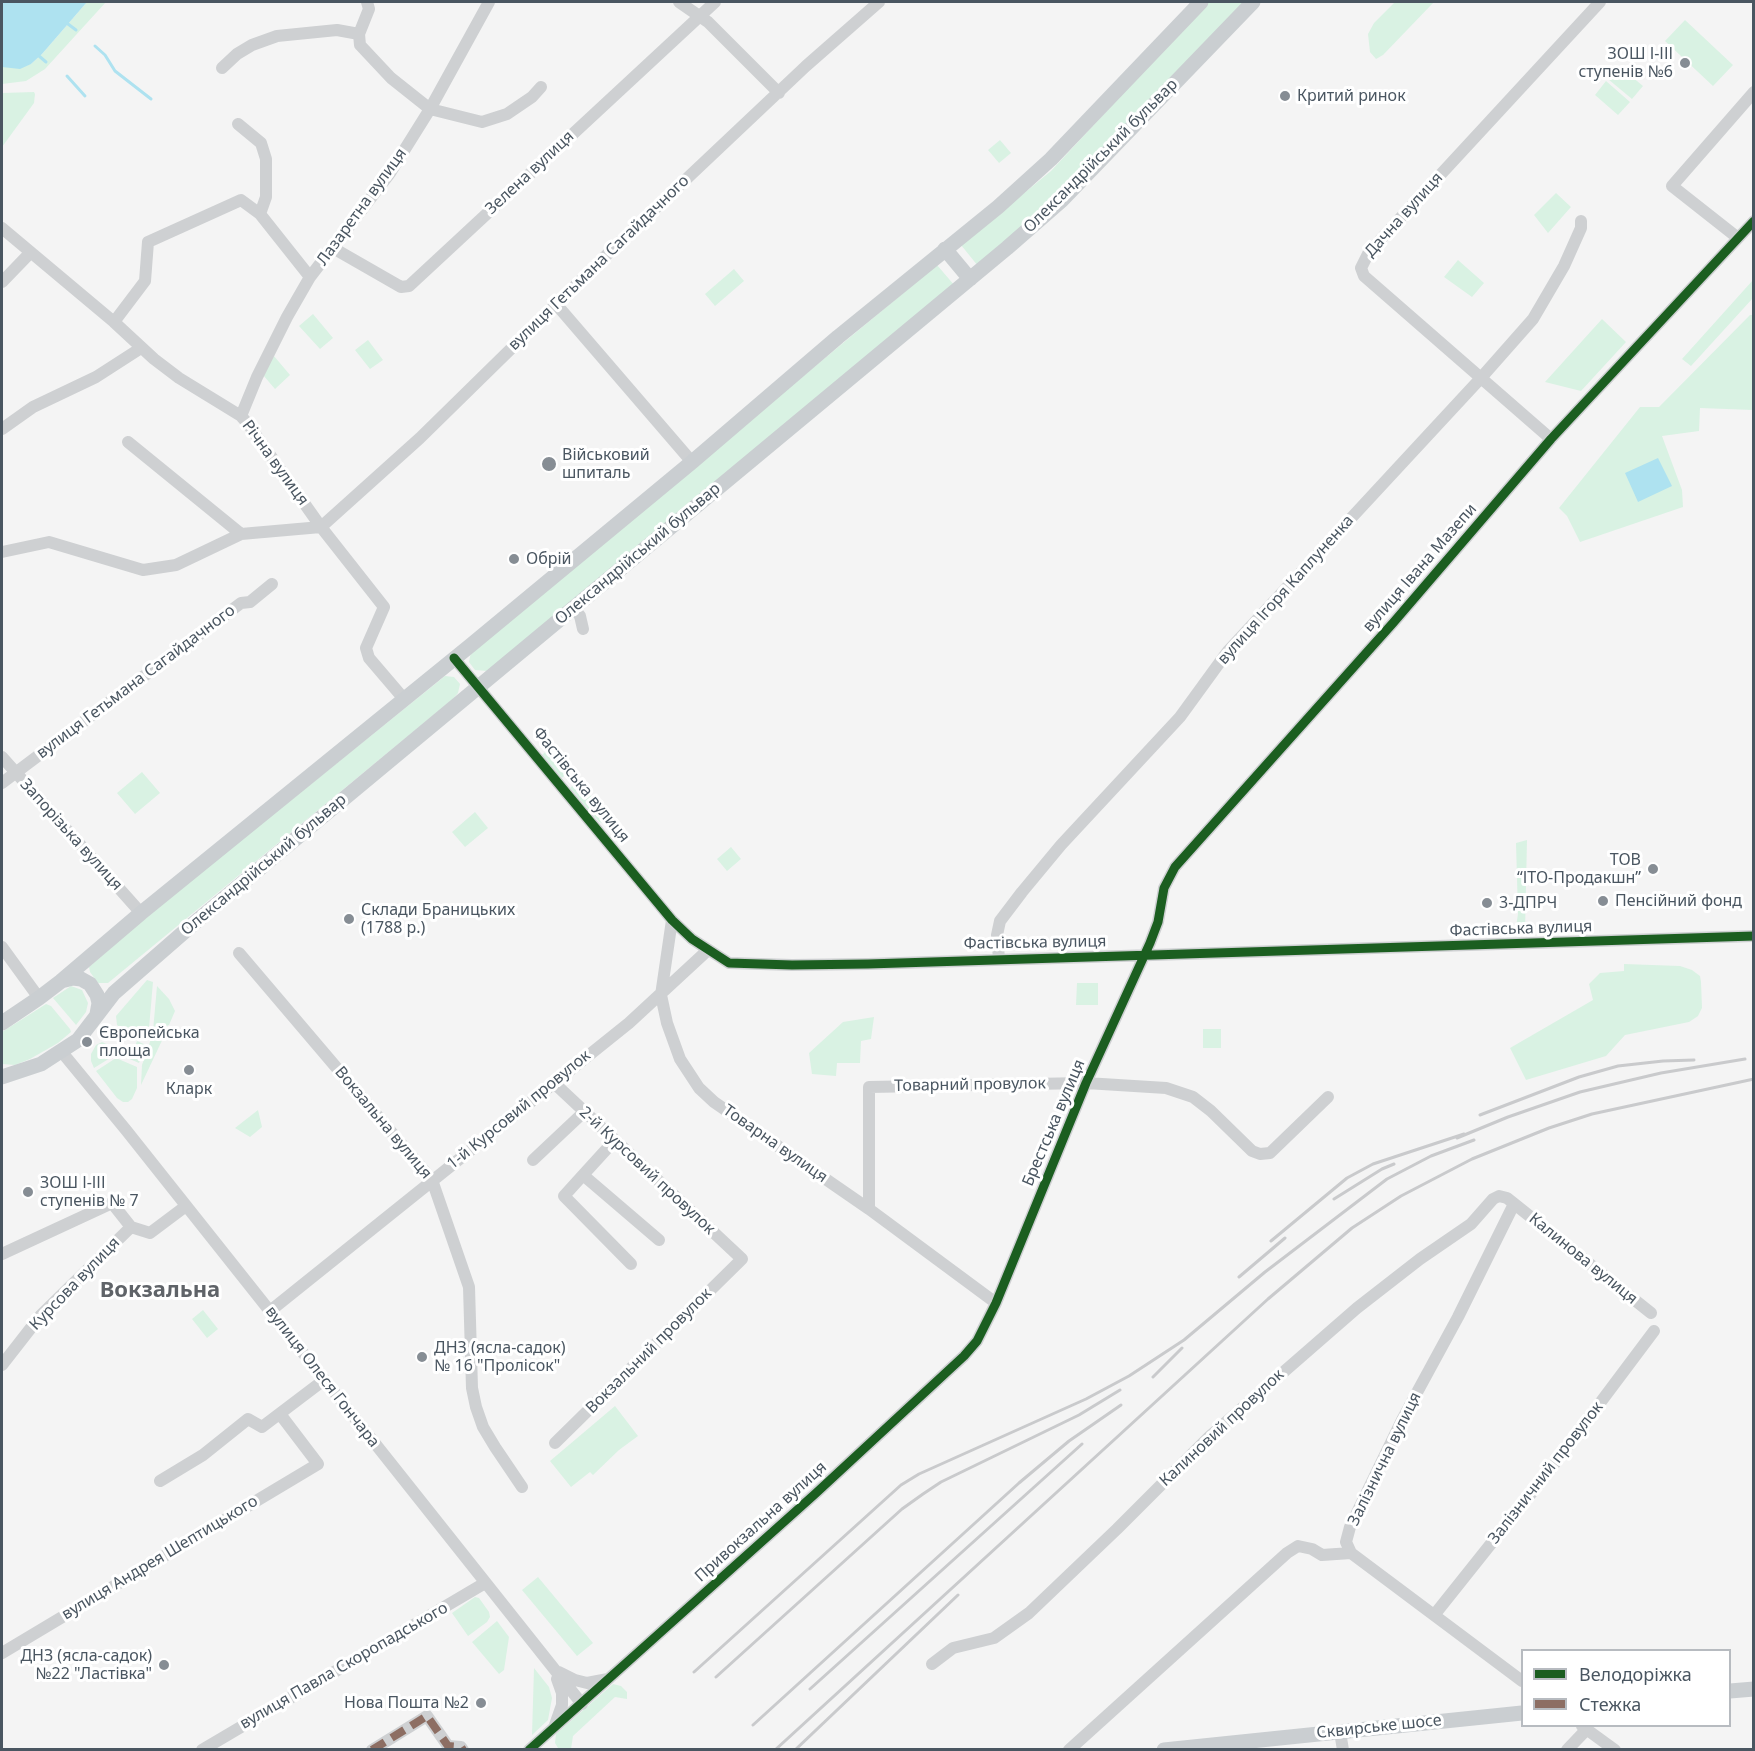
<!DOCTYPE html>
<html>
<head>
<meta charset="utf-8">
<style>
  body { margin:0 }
  #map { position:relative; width:1755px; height:1751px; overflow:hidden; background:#f4f4f4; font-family:"Noto Sans",sans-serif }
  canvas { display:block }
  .frame { position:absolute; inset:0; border:3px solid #4a5661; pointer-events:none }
  .legend { position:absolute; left:1521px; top:1649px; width:210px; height:78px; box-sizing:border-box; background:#fff; border:2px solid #b7bbc0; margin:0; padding:8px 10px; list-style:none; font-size:18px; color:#4a5661 }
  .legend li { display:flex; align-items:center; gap:12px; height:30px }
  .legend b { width:30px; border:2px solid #b7bbc0 }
</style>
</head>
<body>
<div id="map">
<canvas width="1755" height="1751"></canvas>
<div class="frame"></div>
<ul class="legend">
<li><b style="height:8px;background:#1b5e20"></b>Велодоріжка</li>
<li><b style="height:8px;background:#8d6e63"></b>Стежка</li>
</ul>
</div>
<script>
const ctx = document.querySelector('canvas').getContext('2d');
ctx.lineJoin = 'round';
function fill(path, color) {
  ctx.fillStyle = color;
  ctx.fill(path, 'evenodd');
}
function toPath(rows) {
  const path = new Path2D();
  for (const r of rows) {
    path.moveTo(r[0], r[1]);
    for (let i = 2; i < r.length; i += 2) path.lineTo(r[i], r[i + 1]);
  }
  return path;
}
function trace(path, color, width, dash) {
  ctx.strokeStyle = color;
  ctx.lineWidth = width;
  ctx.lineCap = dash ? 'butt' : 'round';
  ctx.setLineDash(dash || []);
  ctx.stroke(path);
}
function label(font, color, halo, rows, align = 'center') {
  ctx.font = font + ' "Noto Sans",sans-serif';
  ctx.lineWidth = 6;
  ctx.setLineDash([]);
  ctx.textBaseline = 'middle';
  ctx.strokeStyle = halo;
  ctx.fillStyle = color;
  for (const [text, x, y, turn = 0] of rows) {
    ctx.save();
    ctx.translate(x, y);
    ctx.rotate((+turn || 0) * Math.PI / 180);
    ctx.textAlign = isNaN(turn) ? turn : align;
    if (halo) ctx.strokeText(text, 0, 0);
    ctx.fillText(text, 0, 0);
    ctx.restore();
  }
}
fill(toPath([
  [87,2,106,2,45,69,26,81,2,84,2,67,31,64,42,54],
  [1208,2,1244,2,1059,195,978,266,961,245,1051,171],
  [1395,2,1434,2,1383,55,1376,59,1370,52,1368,34,1374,23],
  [1685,20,1733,65,1713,86,1665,41],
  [1619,66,1643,86,1632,99,1608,79],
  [1606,81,1630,102,1618,115,1595,95],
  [34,92,35,94,34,103,2,147,2,93],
  [1000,140,1011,153,999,163,988,150],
  [1556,193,1571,207,1548,233,1534,215],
  [1458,260,1484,283,1472,297,1444,277],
  [937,265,955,286,487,671,475,670,469,662,471,652],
  [734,269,744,281,715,306,705,294],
  [1753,280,1753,298,1691,366,1682,359],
  [313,314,333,338,320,349,299,326],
  [1750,315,1753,315,1753,410,1700,408,1699,431,1662,436,1682,490,1683,507,1580,542,1567,516,1559,508,1640,407,1659,407],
  [1602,319,1626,342,1581,391,1545,382],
  [368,340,383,360,370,369,355,350],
  [274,356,290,375,275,389,263,375],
  [445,676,454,677,460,684,458,693,453,699,108,983,98,983,90,972,89,967,152,912],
  [551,747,570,770,562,778,542,755],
  [142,772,160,793,135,814,117,793],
  [578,781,608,815,607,820,603,823,599,822,570,788],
  [475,812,488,828,465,847,452,832],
  [1527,840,1525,932,1515,933,1518,914,1516,843],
  [731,847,741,859,727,871,717,859],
  [1624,964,1680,966,1692,970,1700,976,1701,982,1702,1008,1698,1016,1689,1022,1625,1035,1606,1056,1526,1080,1510,1048,1593,1000,1589,984,1600,973,1624,971],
  [147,980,153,982,148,1040,122,1029,117,1025,116,1016],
  [1077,983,1098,983,1098,1005,1076,1005],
  [71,986,82,990,88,1003,86,1012,76,1025,53,998],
  [157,986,169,999,175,1011,169,1025,153,1031],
  [46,1004,51,1006,70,1029,71,1032,58,1043,30,1059,15,1065,2,1064,2,1032],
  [874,1017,871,1039,861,1041,860,1063,837,1063,836,1076,812,1074,809,1053,843,1022],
  [1203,1029,1221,1029,1221,1048,1203,1048],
  [166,1032,141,1085,142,1065,152,1036],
  [137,1041,146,1045,139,1063,118,1054,121,1046,133,1051],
  [102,1042,111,1046,115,1055,94,1068,91,1061,91,1054,96,1045],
  [116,1058,137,1067,137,1088,132,1099,128,1102,123,1102,117,1098,96,1071],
  [258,1110,262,1127,250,1137,235,1128],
  [203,1310,218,1329,207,1338,192,1319],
  [615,1406,638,1436,619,1450,593,1475,590,1472,571,1487,550,1461],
  [538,1577,593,1643,577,1656,522,1590],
  [475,1597,479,1598,489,1612,490,1617,487,1622,468,1636,452,1613],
  [497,1621,509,1637,504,1670,499,1674,472,1642],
  [534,1668,549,1687,552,1698,548,1720,532,1735],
  [613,1684,621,1686,627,1692,627,1699,615,1697,573,1736,571,1749,558,1748,555,1743,556,1734]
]), '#d9f2e3');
fill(toPath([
  [2,2,87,2,42,54,31,64,20,69,2,67],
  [1658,458,1672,486,1638,502,1625,473]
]), '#aee2f0');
trace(toPath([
  [68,24,76,30],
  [95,46,105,55,115,71,151,99],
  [39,56,46,62],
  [67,76,85,96]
]), '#aee2f0', 3);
trace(toPath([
  [679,2,708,22,779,93],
  [359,34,369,9,367,2],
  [222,68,237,54,252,45,277,36,337,30,359,34,360,45,391,78,430,109,482,122,507,114,532,97,541,87],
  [238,124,261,143,266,159,266,197,260,214],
  [2,228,114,322,154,359,179,378,241,416,248,424,321,527,384,607,366,648,369,658,404,699],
  [1738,238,1672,186,1754,92],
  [333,248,401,287,409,286,715,2],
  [2,282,30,253],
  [556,304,692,462],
  [114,322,145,281,148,242,241,200,260,214,310,277],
  [241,416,257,377,287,317,310,277,390,173,430,109,489,2],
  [2,429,33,407,96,377,141,348],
  [1551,439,1364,276,1361,268,1369,252,1600,2],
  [128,442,241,534],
  [2,552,49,542,143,570,176,565,241,534,321,527,420,438,626,236,806,66,879,2],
  [573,607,580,616,583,629],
  [454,658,672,920,692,939,729,963,792,965,868,964,1754,936],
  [2,757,141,913],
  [2,783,241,603,250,602,272,584],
  [672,920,661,995,667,1023,680,1059,699,1088,714,1102,869,1209,996,1303],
  [2,947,39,998],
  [239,953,432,1180,469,1287,472,1388,476,1407,483,1427,495,1447,522,1487],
  [999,959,997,935,1000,921,1022,892,1061,845,1180,717,1228,651,1480,379,1533,319,1564,266,1581,228,1581,221],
  [61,1051,126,1130,582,1704],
  [554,1083,742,1259,555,1443],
  [614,1141,583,1175,659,1240],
  [533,1160,584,1112],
  [583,1175,564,1196,631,1264],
  [1514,1204,1458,1317,1402,1420,1350,1527,1346,1542,1351,1553,1522,1681],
  [869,1209,869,1087,1086,1083,1166,1088,1193,1097,1211,1111,1252,1151,1260,1154,1270,1153,1328,1097],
  [2,1254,112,1203,131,1227],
  [270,1311,629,1023,708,950],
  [2,1365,41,1315,131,1227,150,1233,186,1206],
  [160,1481,203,1455,248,1419,262,1427,324,1380],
  [1435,1614,1549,1471,1654,1331],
  [2,1653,318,1464,280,1414],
  [932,1664,953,1648,994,1638,1029,1613,1117,1529,1209,1437,1357,1308,1420,1259,1471,1224,1493,1199,1499,1196,1507,1198,1651,1313],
  [559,1672,575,1680,587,1683,608,1679],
  [555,1725,562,1705,562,1693,557,1679],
  [1582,1726,1615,1750],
  [1340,1732,1343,1750],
  [202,1750,485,1583],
  [372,1750,427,1716,448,1746,461,1747,463,1750],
  [529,1750,815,1494,964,1356,977,1341,996,1303,1086,1083,1150,943,1158,922,1164,888,1175,867,1393,623,1551,439,1754,221],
  [1069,1750,1287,1553,1298,1546,1312,1549,1322,1555,1351,1553],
  [1567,1750,1587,1729]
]), '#ced0d2', 12);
trace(toPath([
  [945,249,970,279],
  [61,981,73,978,81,979,90,984,97,995,99,1003,97,1014],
  [2,1023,39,998,60,982,141,913,471,645,692,462,838,337,998,207,1051,159,1201,2],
  [2,1077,41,1064,78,1040,114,993,199,919,1007,248,1062,200,1253,2],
  [1730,1691,1754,1689],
  [1164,1750,1522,1713]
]), '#caced1', 15);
trace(toPath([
  [1480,1115,1579,1077,1618,1066,1663,1061,1694,1060],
  [1457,1138,1508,1117,1580,1092,1661,1073,1745,1059],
  [1334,1199,1382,1169,1394,1164],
  [1271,1241,1347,1178,1373,1164,1464,1134],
  [1239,1277,1285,1238],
  [1153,1377,1182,1348],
  [694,1672,901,1485,919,1474,1086,1399,1129,1376,1184,1340,1265,1272,1387,1179,1431,1156,1474,1140],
  [716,1677,902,1509,923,1494,941,1482,1079,1415,1120,1390],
  [810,1689,1082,1444],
  [753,1725,1019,1483,1069,1441,1121,1405],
  [775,1750,1268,1299,1352,1228,1401,1196,1472,1159,1549,1128,1592,1114,1754,1079],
  [795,1750,958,1595]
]), '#c9cacc', 3);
trace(toPath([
  [372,1750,427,1716,448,1746,461,1747,463,1750]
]), '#8d6e63', 8, [15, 8]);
trace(toPath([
  [454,658,672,920,692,939,729,963,792,965,868,964,1754,936],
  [529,1750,815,1494,964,1356,977,1341,996,1303,1086,1083,1150,943,1158,922,1164,888,1175,867,1393,623,1551,439,1754,221]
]), '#1b5e20', 9);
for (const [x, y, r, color] of [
  [1685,63,6,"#868d94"],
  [1285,96,6,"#868d94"],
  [549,464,8,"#868d94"],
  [514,559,6,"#868d94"],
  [1653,869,6,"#868d94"],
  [1603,901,6,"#868d94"],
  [1487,903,6,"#868d94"],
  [349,919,6,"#868d94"],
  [87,1042,6,"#868d94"],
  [189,1070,6,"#868d94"],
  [28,1192,6,"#868d94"],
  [422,1357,6,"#868d94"],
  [164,1665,6,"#868d94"],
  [481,1703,6,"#868d94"]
]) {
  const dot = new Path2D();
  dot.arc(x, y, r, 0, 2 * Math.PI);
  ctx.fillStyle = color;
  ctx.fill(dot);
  trace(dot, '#fff', 2);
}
label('16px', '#4a5661', '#fff', [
  ["ЗОШ І-ІІІ",1673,54,"right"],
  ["ступенів №6",1673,72,"right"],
  ["Критий ринок",1297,96],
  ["Військовий",562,455],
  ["шпиталь",562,473],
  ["Обрій",526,559],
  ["ТОВ",1641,860,"right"],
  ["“ІТО-Продакшн”",1641,878,"right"],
  ["Пенсійний фонд",1615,901],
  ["3-ДПРЧ",1499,903],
  ["Склади Браницьких",361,910],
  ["(1788 р.)",361,928],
  ["Європейська",99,1033],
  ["площа",99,1051],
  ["Кларк",189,1089,"center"],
  ["ЗОШ І-ІІІ",40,1183],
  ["ступенів № 7",40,1201],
  ["ДНЗ (ясла-садок)",434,1348],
  ["№ 16 \"Пролісок\"",434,1366],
  ["ДНЗ (ясла-садок)",152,1656,"right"],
  ["№22 \"Ластівка\"",152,1674,"right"],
  ["Нова Пошта №2",469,1703,"right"]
], 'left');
label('16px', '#4a5661', '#fff', [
  ["Олександрійський бульвар",1101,156,-45],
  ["Зелена вулиця",530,173,-43],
  ["Лазаретна вулиця",362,207,-54],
  ["Дачна вулиця",1404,215,-48],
  ["вулиця Гетьмана Сагайдачного",599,263,-44],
  ["Річна вулиця",275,463,54],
  ["Олександрійський бульвар",638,554,-40],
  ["вулиця Івана Мазепи",1420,568,-49],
  ["вулиця Ігоря Каплуненка",1286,590,-48],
  ["вулиця Гетьмана Сагайдачного",136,682,-37],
  ["Фастівська вулиця",581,785,51],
  ["Запорізька вулиця",71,835,48],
  ["Олександрійський бульвар",264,865,-40],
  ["Фастівська вулиця",1521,929,-2],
  ["Фастівська вулиця",1035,943,-1],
  ["Товарний провулок",970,1085,-1],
  ["1-й Курсовий провулок",519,1110,-39],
  ["Вокзальна вулиця",383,1123,50],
  ["Брестська вулиця",1054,1123,-67],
  ["Товарна вулиця",775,1144,35],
  ["2-й Курсовий провулок",647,1171,43],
  ["Калинова вулиця",1583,1259,39],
  ["Курсова вулиця",75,1284,-46],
  ["Вокзальний провулок",649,1351,-45],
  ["вулиця Олеся Гончара",322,1377,52],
  ["Калиновий провулок",1222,1428,-43],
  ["Залізнична вулиця",1385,1459,-64],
  ["Залізничний провулок",1546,1473,-52],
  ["Привокзальна вулиця",761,1522,-42],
  ["вулиця Андрея Шептицького",160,1558,-31],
  ["вулиця Павла Скоропадського",344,1666,-30],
  ["Сквирське шосе",1379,1727,-6]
]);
label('bold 22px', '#5f6368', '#fff', [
  ["Вокзальна",160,1291]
]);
</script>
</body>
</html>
